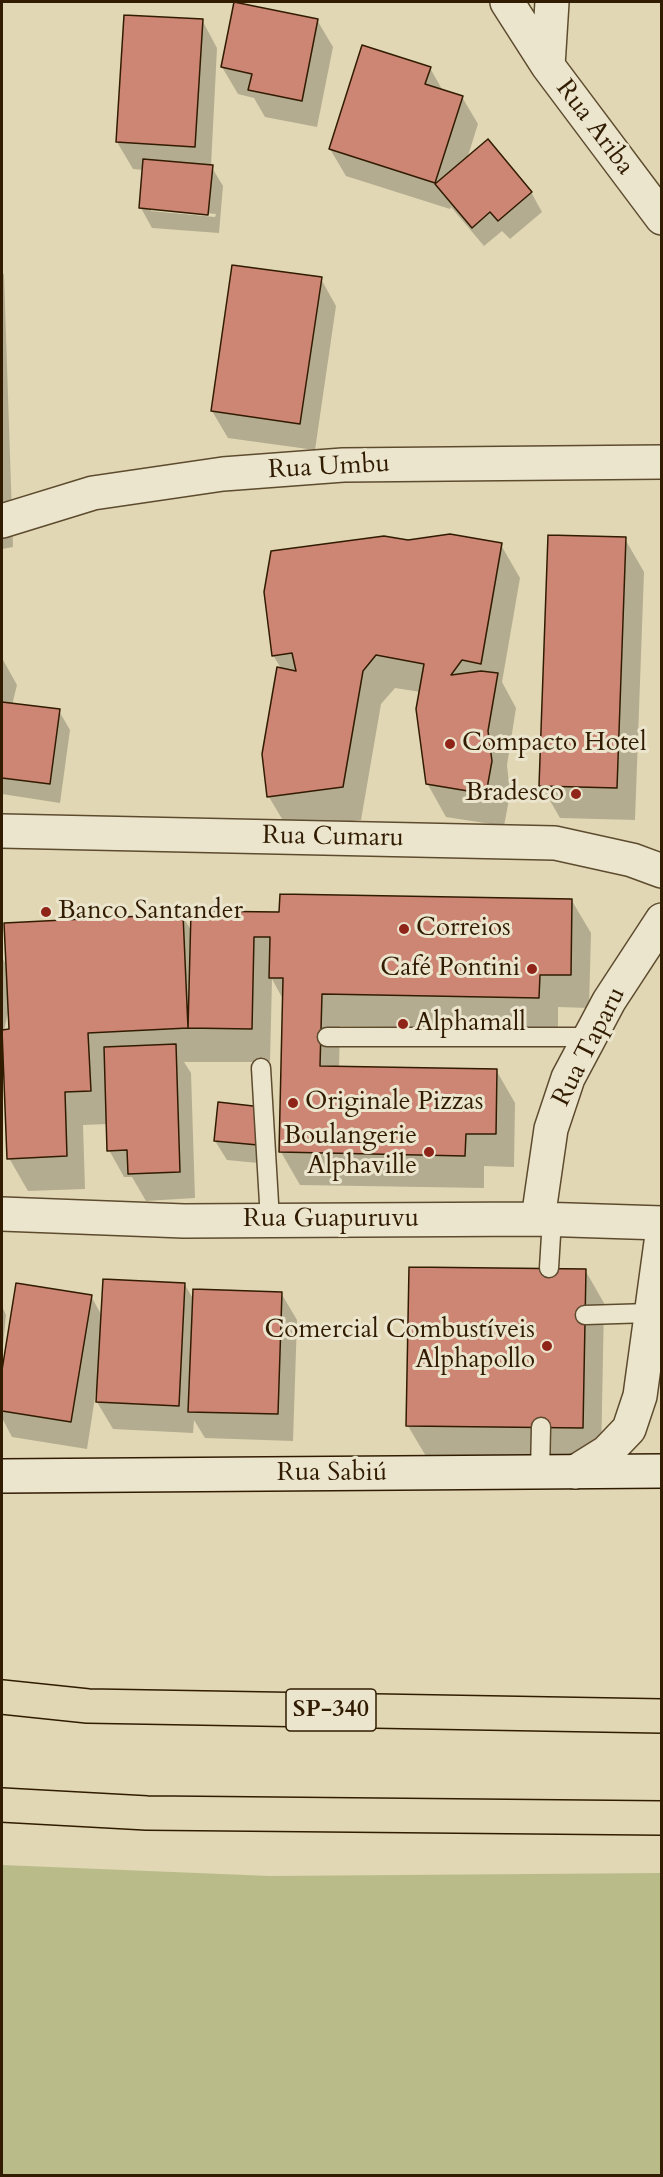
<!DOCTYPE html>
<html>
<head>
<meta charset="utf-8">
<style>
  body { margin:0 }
  #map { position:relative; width:663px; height:2177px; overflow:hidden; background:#e1d7b4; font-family:Cardo,serif }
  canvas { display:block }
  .frame { position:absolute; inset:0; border:3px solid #311c02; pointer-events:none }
</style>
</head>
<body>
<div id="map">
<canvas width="663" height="2177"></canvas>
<div class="frame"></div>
</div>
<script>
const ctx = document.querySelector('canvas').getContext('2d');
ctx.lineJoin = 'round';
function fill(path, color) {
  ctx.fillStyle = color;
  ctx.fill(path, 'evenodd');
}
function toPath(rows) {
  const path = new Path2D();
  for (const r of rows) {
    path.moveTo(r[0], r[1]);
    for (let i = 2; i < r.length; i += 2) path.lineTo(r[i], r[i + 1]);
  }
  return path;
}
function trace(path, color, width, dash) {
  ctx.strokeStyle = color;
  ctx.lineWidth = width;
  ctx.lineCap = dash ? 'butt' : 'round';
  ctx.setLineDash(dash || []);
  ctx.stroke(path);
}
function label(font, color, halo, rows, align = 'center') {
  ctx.font = font + ' Cardo,serif';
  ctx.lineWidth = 6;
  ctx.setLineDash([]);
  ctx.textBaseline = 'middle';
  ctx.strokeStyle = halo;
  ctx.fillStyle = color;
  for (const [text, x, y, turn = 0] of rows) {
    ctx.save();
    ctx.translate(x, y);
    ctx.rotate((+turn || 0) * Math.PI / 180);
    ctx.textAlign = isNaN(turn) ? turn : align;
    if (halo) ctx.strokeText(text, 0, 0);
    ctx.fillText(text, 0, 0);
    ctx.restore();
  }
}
fill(toPath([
  [2,1865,270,1876,661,1873,661,2175,2,2175]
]), '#b9bc89');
fill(toPath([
  [125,16,202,20,217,48,211,166,223,186,219,233,152,228,141,208,144,170,133,169,117,142],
  [151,208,216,214,215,217,151,211],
  [317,20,333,47,317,127,265,117,254,98,238,94,222,67],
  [430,68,443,91,462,97,478,124,467,159,531,192,542,212,510,239,502,231,484,246,451,207,450,209,346,176,330,149],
  [2,271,4,275,13,547,2,549],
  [321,279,336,306,315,450,228,438,212,411],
  [625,539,644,572,635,820,560,818,541,785],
  [408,541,501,545,520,578,502,682,516,708,507,765,510,794,504,826,446,817,427,783,421,692,395,688,381,704,361,820,288,829,269,797,282,670,273,655],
  [2,658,17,685,12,705,59,711,70,730,60,803,2,794],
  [572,901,591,933,589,1008,558,1007,558,1030,340,1026,339,1067,496,1070,515,1103,514,1167,484,1166,484,1188,300,1185,281,1152,284,1001,272,979,270,1062,184,1062,191,1073,195,1198,146,1201,132,1177,124,1177,109,1150,108,1124,83,1125,85,1189,28,1191,9,1158,3,1040,2,1046,2,957,8,968,182,915,192,932,281,914],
  [8,1012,10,1031,4,1031],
  [261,1108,268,1164,227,1160,215,1141],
  [585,1270,604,1303,601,1460,427,1458,408,1426],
  [17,1285,91,1296,102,1316,185,1285,194,1300,281,1293,297,1320,293,1441,205,1438,194,1420,193,1433,113,1429,97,1402,98,1391,96,1391,87,1449,12,1437,2,1418,2,1380],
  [2,1306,6,1315,2,1355]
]), '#0003');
const building = toPath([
  [234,2,318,19,302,101,248,90,252,74,221,67,234,2],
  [124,15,203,19,195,147,116,142,124,15],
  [362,45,431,67,425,84,463,96,435,183,329,149,362,45],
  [488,139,532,192,498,221,490,212,472,228,435,184,488,139],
  [143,159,213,165,208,215,139,208,143,159],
  [232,265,322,277,300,424,211,411,232,265],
  [450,534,502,543,481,664,462,660,451,675,481,671,498,673,488,731,492,761,486,794,426,784,416,709,424,664,376,655,363,671,343,787,267,797,262,754,277,667,296,671,292,653,272,656,264,592,271,551,384,536,408,540,450,534],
  [548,535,626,537,617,788,539,786,548,535],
  [2,702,60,709,50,784,2,778,2,702],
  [280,894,572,899,571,975,540,975,539,998,322,994,320,1066,497,1069,496,1134,466,1134,465,1156,279,1152,283,978,269,978,270,937,254,937,252,1029,188,1028,191,911,279,912,280,894],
  [183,914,188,1028,88,1033,91,1091,65,1092,67,1156,7,1159,2,1030,9,1029,4,923,183,914],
  [176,1044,180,1172,128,1174,127,1150,107,1151,104,1047,176,1044],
  [218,1102,262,1107,258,1145,214,1141,218,1102],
  [409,1267,586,1269,583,1428,406,1426,409,1267],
  [103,1279,185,1283,179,1406,96,1402,103,1279],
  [16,1283,92,1295,71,1422,2,1411,2,1370,16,1283],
  [193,1289,282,1292,278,1414,188,1412,193,1289]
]);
fill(building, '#cd8574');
trace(building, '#311c02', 1.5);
const service = toPath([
  [327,1037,588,1037],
  [261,1068,270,1220],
  [549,1268,552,1219],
  [585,1315,650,1313],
  [540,1473,541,1427]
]);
const minor = toPath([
  [507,2,548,66,662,218],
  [548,66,552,2],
  [2,521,93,493,223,474,343,465,662,462],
  [2,831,555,843,632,860,662,871],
  [2,1214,184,1221,538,1219,662,1223],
  [538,1219,551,1129,568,1078,609,1001,662,920]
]);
const tertiary = toPath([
  [575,1472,607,1452,629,1429,640,1396,662,1235]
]);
const secondary = toPath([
  [2,1476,662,1471]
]);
const motorway = toPath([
  [2,1697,88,1706,662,1716],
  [2,1805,147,1813,662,1818]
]);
trace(service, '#5d4b2e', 21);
trace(minor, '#5d4b2e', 36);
trace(tertiary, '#5d4b2e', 36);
trace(secondary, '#311c02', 36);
trace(motorway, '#311c02', 36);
trace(service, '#ece5ce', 18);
trace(minor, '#ece5ce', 33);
trace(tertiary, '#ece5ce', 33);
trace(secondary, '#ece5ce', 33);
trace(motorway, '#e1d7b4', 33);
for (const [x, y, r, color] of [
  [450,744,6,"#8f2418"],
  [576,794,6,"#8f2418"],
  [46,912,6,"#8f2418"],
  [404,929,6,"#8f2418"],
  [532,969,6,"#8f2418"],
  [403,1024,6,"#8f2418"],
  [293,1103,6,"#8f2418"],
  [429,1152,6,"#8f2418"],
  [547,1346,6,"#8f2418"]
]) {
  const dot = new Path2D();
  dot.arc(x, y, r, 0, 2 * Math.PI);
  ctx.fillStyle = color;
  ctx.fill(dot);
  trace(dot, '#ece5ce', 2);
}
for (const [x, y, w] of [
  [331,1710,90]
]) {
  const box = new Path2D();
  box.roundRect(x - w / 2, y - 21, w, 42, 4.5);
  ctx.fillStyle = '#ece5ce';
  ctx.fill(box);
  trace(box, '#311c02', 1.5);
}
label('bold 24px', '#311c02', null, [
  ["SP-340",331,1710]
]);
label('26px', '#311c02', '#ece5ce', [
  ["Rua Ariba",594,128,53],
  ["Rua Umbu",329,468,-3],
  ["Rua Cumaru",333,838,1],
  ["Rua Taparu",590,1047,-63],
  ["Rua Guapuruvu",331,1220],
  ["Rua Sabiú",332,1474]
]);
label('26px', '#311c02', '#ece5ce', [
  ["Compacto Hotel",462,744],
  ["Bradesco",564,794,"right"],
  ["Banco Santander",58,912],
  ["Correios",416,929],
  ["Café Pontini",520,969,"right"],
  ["Alphamall",415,1024],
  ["Originale Pizzas",305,1103],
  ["Boulangerie",417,1137,"right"],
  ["Alphaville",417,1167,"right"],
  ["Comercial Combustíveis",535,1331,"right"],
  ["Alphapollo",535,1361,"right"]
], 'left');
</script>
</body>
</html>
